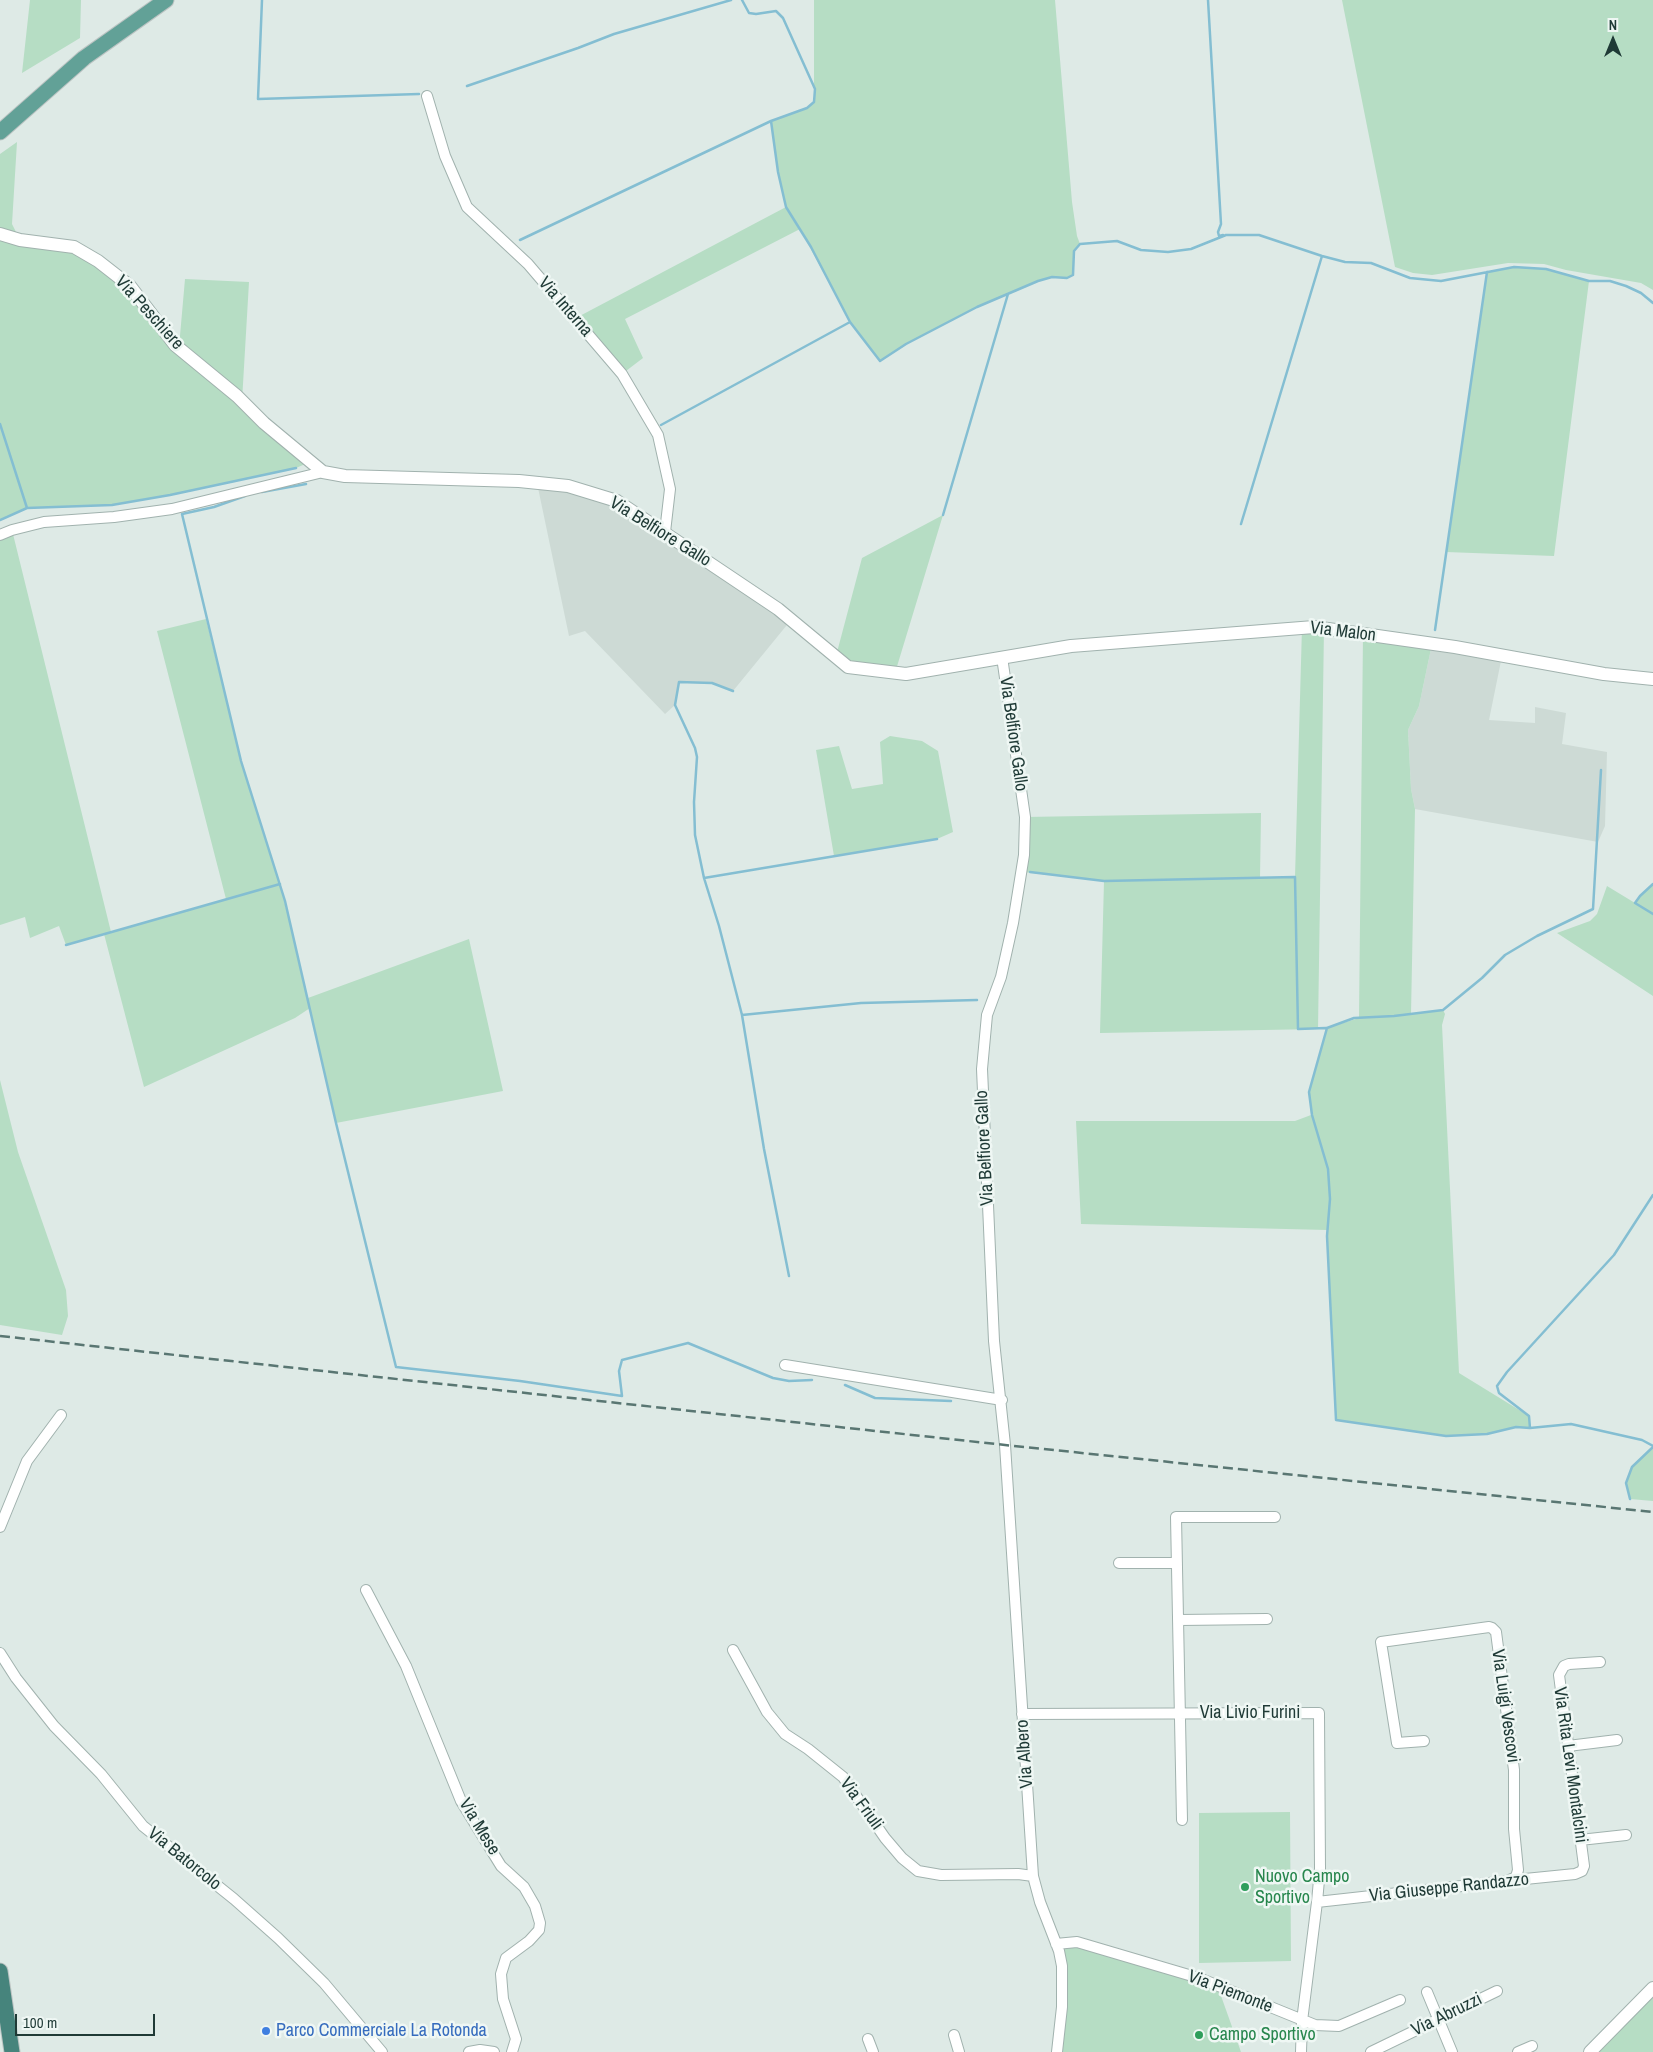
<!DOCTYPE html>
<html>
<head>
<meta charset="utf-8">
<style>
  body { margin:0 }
  #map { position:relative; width:1653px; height:2052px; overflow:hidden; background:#deeae6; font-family:"Archivo Narrow",sans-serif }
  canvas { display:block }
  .north { position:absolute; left:1588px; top:15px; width:50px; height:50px; -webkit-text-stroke:4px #eff7f4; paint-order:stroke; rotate:0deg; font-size:14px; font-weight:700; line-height:20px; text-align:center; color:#1f3a36 }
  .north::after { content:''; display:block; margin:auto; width:18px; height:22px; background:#1f3a36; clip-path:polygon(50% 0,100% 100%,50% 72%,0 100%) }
  .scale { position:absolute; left:15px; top:2014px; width:140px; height:22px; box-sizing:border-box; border:2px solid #1f3a36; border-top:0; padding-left:6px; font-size:15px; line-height:18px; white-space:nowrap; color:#1f3a36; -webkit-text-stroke:4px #eff7f4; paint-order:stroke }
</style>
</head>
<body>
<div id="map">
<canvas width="1653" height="2052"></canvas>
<div class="north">N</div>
<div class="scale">100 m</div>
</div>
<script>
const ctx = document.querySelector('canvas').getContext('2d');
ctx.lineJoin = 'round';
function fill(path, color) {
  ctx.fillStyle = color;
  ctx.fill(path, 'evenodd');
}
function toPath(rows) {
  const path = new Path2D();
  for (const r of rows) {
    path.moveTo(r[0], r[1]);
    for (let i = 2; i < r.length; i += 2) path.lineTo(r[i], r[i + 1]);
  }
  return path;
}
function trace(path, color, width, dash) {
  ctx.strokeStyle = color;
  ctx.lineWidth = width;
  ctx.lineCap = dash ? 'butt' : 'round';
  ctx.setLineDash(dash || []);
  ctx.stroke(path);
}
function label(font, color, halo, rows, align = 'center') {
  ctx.font = font + ' "Archivo Narrow",sans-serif';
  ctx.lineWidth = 5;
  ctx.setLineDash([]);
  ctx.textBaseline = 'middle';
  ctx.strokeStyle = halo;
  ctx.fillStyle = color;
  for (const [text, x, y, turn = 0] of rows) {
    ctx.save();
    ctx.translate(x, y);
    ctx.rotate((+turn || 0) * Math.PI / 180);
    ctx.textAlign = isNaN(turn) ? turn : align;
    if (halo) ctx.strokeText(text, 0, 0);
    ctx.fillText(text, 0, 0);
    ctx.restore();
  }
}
fill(toPath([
  [537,483,617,501,791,620,733,691,712,683,679,682,675,705,665,714,585,631,569,636],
  [1432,644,1502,656,1489,720,1535,723,1535,707,1566,713,1562,744,1607,752,1605,826,1598,842,1415,809,1411,789,1408,730,1419,706]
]), '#cddad5');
fill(toPath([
  [30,0,81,0,80,38,22,73],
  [814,0,1055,0,1072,202,1077,236,1080,244,1074,251,1073,275,1067,278,1052,277,1038,281,977,307,906,344,880,361,850,322,800,229,625,319,643,358,622,374,574,319,786,207,778,172,771,121,807,108,814,102],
  [1342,0,1653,0,1653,290,1641,283,1566,270,1544,264,1508,263,1432,275,1413,273,1395,267],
  [17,142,12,224,20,240,74,247,98,261,179,347,185,279,249,282,242,401,310,462,296,468,170,495,112,505,27,508,0,520,0,154],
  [1514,267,1546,269,1589,281,1554,556,1446,552,1487,272],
  [943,515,895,673,848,667,836,656,862,558],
  [12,530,111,932,226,899,157,631,206,619,241,761,280,884,308,998,469,939,503,1091,336,1123,310,1008,295,1018,144,1087,104,934,66,945,59,926,30,938,25,917,0,925,0,535],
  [1302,627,1324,628,1318,1029,1100,1033,1104,881,1023,872,1025,817,1261,813,1260,878,1295,877],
  [1363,634,1432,644,1419,706,1408,730,1411,789,1415,809,1411,1014,1443,1010,1445,1014,1442,1025,1459,1373,1529,1416,1530,1428,1516,1427,1487,1434,1446,1436,1336,1420,1327,1230,1081,1224,1076,1121,1295,1121,1311,1115,1309,1092,1327,1028,1359,1018],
  [890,736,922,741,938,751,953,832,937,839,834,856,816,750,839,746,852,789,883,784,880,742],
  [1653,884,1653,996,1557,933,1590,921,1597,914,1607,886,1635,903,1640,896],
  [0,1080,18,1152,66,1290,68,1316,62,1335,0,1325],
  [1653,1447,1653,1501,1630,1499,1626,1483,1632,1467],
  [1290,1812,1291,1961,1199,1963,1199,1813],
  [1078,1946,1191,1979,1220,1993,1241,2052,1061,2052,1067,1974,1064,1947],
  [1653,1995,1653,2052,1596,2052]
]), '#b6ddc4');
trace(toPath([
  [262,0,258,99,419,94],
  [742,0,749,13,756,14,776,11,783,18,815,89,814,102,807,108,771,121,778,172,786,207,811,247,850,322,880,361,906,344,977,307,1038,281,1052,277,1067,278,1073,275,1074,251,1080,244,1117,241,1141,250,1168,252,1191,249,1226,235,1259,235,1322,256,1345,262,1371,263,1410,278,1441,281,1514,267,1546,269,1589,281,1610,281,1626,286,1641,293,1653,303],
  [1208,0,1221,224,1218,232,1219,236,1223,235],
  [467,86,578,48,614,34,731,0],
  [520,240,771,121],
  [0,424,27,508],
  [661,425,850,322],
  [262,492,306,484],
  [245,496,214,507,182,514,241,761,285,901,336,1123,396,1367,520,1381,622,1396,619,1371,622,1360,688,1343,773,1378,789,1381,812,1380],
  [943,515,1008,294],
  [0,520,27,508,112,505,170,495,296,468],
  [1241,524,1322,256],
  [1435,630,1487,272],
  [733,691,712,683,679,682,675,705,695,748,697,757,694,802,695,835,704,878,719,926,742,1015,764,1149,789,1276],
  [1030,872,1104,881,1295,877,1298,1029,1326,1028],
  [704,878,937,839],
  [1653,884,1640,896,1635,903,1653,914],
  [66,945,280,884],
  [742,1015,861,1003,977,1000],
  [1653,1195,1614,1255,1507,1372,1497,1386,1499,1393,1529,1416,1530,1428,1571,1424,1642,1440,1653,1446],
  [845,1385,875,1398,951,1401],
  [1530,1428,1516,1427,1487,1434,1446,1436,1336,1420,1327,1236,1330,1199,1328,1169,1312,1115,1309,1092,1327,1028,1354,1018,1394,1016,1443,1010,1482,978,1505,955,1537,936,1593,909,1601,770],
  [1630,1499,1626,1483,1632,1467,1653,1447]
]), '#84bed2', 2.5);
const minor = toPath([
  [427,96,445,156,467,207,528,264,622,374,658,435,670,489,665,532],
  [0,535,12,530,44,522,114,517,172,509,323,472],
  [1002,657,1025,817,1024,855,1013,923,1001,977,987,1015,982,1069,994,1341,1005,1445,1033,1876,1040,1902,1059,1951,1062,1966,1062,2007,1057,2052],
  [785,1365,1002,1400],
  [0,1527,27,1461,61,1415],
  [1119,1563,1177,1563],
  [366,1590,406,1666,461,1801,501,1866,524,1887,535,1906,540,1923,539,1930,529,1941,506,1958,501,1974,503,1999,516,2039,512,2052],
  [1179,1620,1267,1619],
  [733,1650,767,1712,785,1734,808,1749,843,1777,885,1838,902,1858,918,1871,941,1875,1018,1874,1033,1876],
  [0,1653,16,1678,54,1726,101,1774,143,1826,234,1899,278,1938,324,1983,382,2052],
  [1022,1714,1319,1713,1320,1869,1317,1902],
  [1424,1741,1397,1743,1381,1642,1489,1627,1492,1628,1496,1632,1514,1770,1514,1829,1518,1870,1516,1877],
  [1568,1746,1617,1740],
  [1182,1820,1176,1517,1275,1517],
  [1580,1840,1626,1835],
  [1056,1944,1077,1942,1199,1978,1315,2025,1339,2026,1400,2000],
  [1427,1992,1452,2052],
  [954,2035,959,2052],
  [868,2039,873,2052],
  [469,2052,480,2050,494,2052],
  [1301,2052,1302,2021,1317,1902,1507,1881,1516,1877,1525,1879,1575,1874,1582,1871,1584,1866,1559,1675,1564,1666,1569,1664,1600,1662],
  [1371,2052,1497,1991],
  [1518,2052,1532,2046]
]);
const tertiary = toPath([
  [0,234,20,240,74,247,98,261,130,286,175,345,237,396,264,423,323,472,345,476,519,481,568,486,617,501,778,609,848,667,906,674,1071,646,1314,627,1455,647,1604,674,1653,679],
  [1590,2052,1653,1988]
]);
const primary = toPath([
  [0,132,84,58,166,0]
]);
const trunk = toPath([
  [0,1971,12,2052]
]);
trace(minor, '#a1b2ae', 12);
trace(tertiary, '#a1b2ae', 14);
trace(primary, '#bcc4c3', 17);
trace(trunk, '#bcc4c3', 17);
trace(minor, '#fff', 10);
trace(tertiary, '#fff', 12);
trace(primary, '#62a197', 15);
trace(trunk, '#46847c', 15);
trace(toPath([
  [0,1336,1005,1445,1653,1512]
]), '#597672', 2.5, [10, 5]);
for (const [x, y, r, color] of [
  [1245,1887,5,"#2e9e5b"],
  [266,2031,5,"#3f7fe0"],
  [1199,2035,5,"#2e9e5b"]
]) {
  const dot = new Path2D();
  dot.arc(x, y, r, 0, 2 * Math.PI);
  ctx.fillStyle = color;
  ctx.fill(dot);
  trace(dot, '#eff7f4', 2);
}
label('18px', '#1f3a36', '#eff7f4', [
  ["Via Interna",565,307,49],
  ["Via Peschiere",149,313,48],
  ["Via Belfiore Gallo",660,532,32],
  ["Via Malon",1343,632,7],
  ["Via Belfiore Gallo",1013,734,82],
  ["Via Belfiore Gallo",985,1148,-93],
  ["Via Luigi Vescovi",1505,1706,82],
  ["Via Livio Furini",1250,1713],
  ["Via Albero",1025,1754,-94],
  ["Via Rita Levi Montalcini",1570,1765,82],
  ["Via Friuli",861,1804,54],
  ["Via Mese",479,1827,59],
  ["Via Batorcolo",184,1859,39],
  ["Via Giuseppe Randazzo",1449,1888,-6],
  ["Via Piemonte",1230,1992,21],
  ["Via Abruzzi",1447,2015,-26]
]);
label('18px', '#27864d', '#eff7f4', [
  ["Nuovo Campo",1255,1877],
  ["Sportivo",1255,1898],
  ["Campo Sportivo",1209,2035]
], 'left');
label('18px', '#366cbe', '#eff7f4', [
  ["Parco Commerciale La Rotonda",276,2031]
], 'left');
</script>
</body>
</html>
